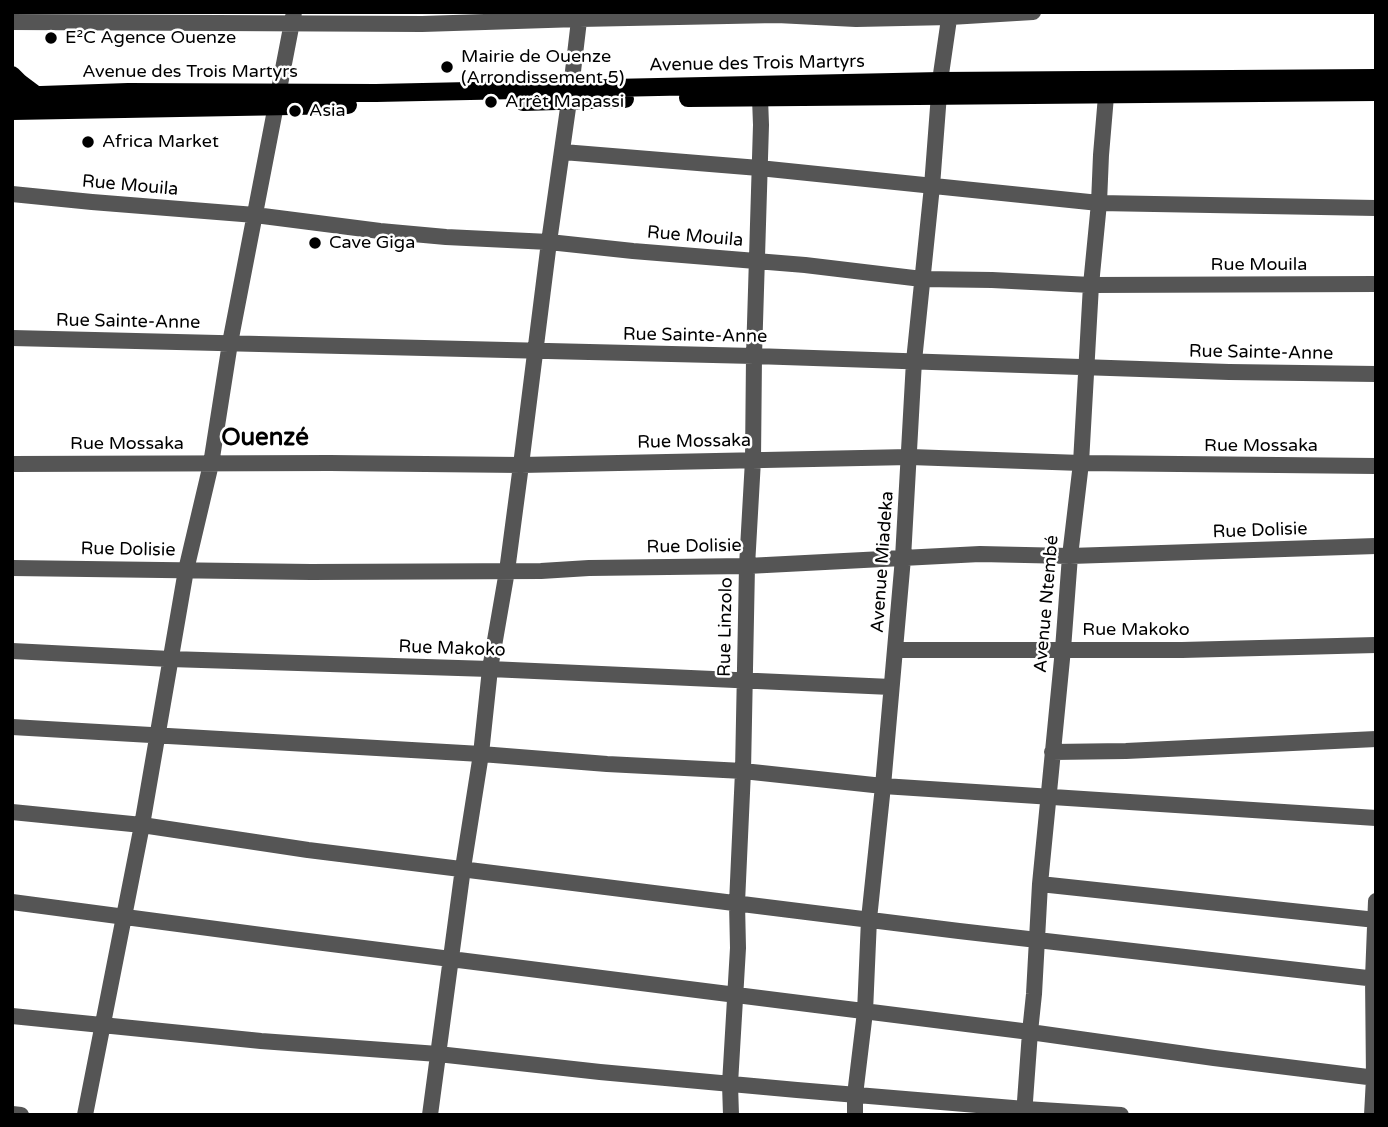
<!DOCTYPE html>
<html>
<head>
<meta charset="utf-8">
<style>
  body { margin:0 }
  #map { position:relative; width:1388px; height:1127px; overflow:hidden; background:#fff; font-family:"Varela Round",sans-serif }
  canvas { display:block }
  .frame { position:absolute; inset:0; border:14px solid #000; pointer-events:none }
</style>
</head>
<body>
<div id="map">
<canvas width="1388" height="1127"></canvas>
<div class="frame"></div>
</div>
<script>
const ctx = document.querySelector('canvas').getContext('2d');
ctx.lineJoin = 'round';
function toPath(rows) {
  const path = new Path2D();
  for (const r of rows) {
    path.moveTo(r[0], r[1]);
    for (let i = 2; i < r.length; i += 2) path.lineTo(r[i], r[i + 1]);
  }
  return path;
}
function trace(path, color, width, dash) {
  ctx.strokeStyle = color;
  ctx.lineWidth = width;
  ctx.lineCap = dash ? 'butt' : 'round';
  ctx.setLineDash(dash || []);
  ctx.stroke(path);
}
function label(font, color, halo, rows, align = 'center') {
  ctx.font = font + ' "Varela Round",sans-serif';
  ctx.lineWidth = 5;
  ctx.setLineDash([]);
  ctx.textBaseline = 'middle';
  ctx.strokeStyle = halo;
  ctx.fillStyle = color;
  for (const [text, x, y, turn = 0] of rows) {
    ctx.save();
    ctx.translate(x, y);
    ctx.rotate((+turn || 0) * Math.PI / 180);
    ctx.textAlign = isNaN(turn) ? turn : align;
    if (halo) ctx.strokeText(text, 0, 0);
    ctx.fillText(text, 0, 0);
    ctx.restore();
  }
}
trace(toPath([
  [12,22,422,24,579,19,777,15,856,19,950,17,1033,12],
  [571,88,580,12],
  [563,152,759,168,1099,203,1376,208],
  [12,194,92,202,255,215,380,231,446,237,549,242,633,251,805,265,922,279,992,280,1091,285,1376,284],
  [12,338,754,356,1229,372,1376,374],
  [12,464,330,463,521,465,910,457,1081,463,1376,466],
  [12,568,311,572,541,571,589,568,747,566,980,554,1070,556,1376,546],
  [895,650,1182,650,1376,645],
  [12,651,170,659,490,669,891,687],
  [12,727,481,754,607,764,743,771,883,786,1376,818],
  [1052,752,1126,751,1376,739],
  [12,812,142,825,308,850,959,931,1376,979],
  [1040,884,1376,920],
  [12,902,284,938,1030,1032,1214,1058,1376,1078],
  [12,1016,261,1041,438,1054,600,1072,797,1090,1025,1109,1121,1115],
  [12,1114,21,1115],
  [85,1115,142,825,186,570,211,464,230,343,294,12],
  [430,1115,463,868,481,754,490,669,507,571,521,465,549,242,569,101],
  [731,1115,730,1084,738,948,737,903,743,771,747,566,753,460,754,356,761,125,760,98],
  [855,1115,855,1095,865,1012,869,919,883,786,903,558,914,361,932,186,940,81,950,12],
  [1024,1115,1030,1032,1034,994,1040,884,1063,649,1070,556,1081,463,1091,285,1099,203,1101,155,1106,96],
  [1372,1115,1374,1078,1373,978,1376,901]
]), '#555', 16);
trace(toPath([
  [12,75,20,83,36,95],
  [12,96,128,92,376,93,940,81,1376,78],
  [688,98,1376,92],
  [523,102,625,99],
  [12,111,348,105]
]), '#000', 18);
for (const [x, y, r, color] of [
  [51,38,7,"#000"],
  [447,67,7,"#000"],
  [491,102,7,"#000"],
  [295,111,7,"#000"],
  [88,142,7,"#000"],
  [315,243,7,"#000"]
]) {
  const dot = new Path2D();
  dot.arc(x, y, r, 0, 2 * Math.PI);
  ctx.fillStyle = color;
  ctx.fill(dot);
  trace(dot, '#fff', 2.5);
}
label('18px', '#000', '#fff', [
  ["E²C Agence Ouenze",65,38],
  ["Mairie de Ouenze",461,57],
  ["(Arrondissement 5)",461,78],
  ["Arrêt Mapassi",505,102],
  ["Asia",309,111],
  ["Africa Market",102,142],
  ["Cave Giga",329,243]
], 'left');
label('18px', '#000', '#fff', [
  ["Avenue des Trois Martyrs",757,64,-1],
  ["Avenue des Trois Martyrs",190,72],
  ["Rue Mouila",130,186,5],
  ["Rue Mouila",695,237,5],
  ["Rue Mouila",1259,265],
  ["Rue Sainte-Anne",128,322,1],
  ["Rue Sainte-Anne",695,336,1],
  ["Rue Sainte-Anne",1261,353,1],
  ["Rue Mossaka",694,442,-1],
  ["Rue Mossaka",127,444],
  ["Rue Mossaka",1261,446],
  ["Rue Dolisie",1260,531,-2],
  ["Rue Dolisie",694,547,-1],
  ["Rue Dolisie",128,550,1],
  ["Avenue Miadeka",883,562,-86],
  ["Avenue Ntembé",1047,604,-85],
  ["Rue Linzolo",726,627,-89],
  ["Rue Makoko",1136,630],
  ["Rue Makoko",452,649,2]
]);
label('bold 24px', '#000', '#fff', [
  ["Ouenzé",265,439]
]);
</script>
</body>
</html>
